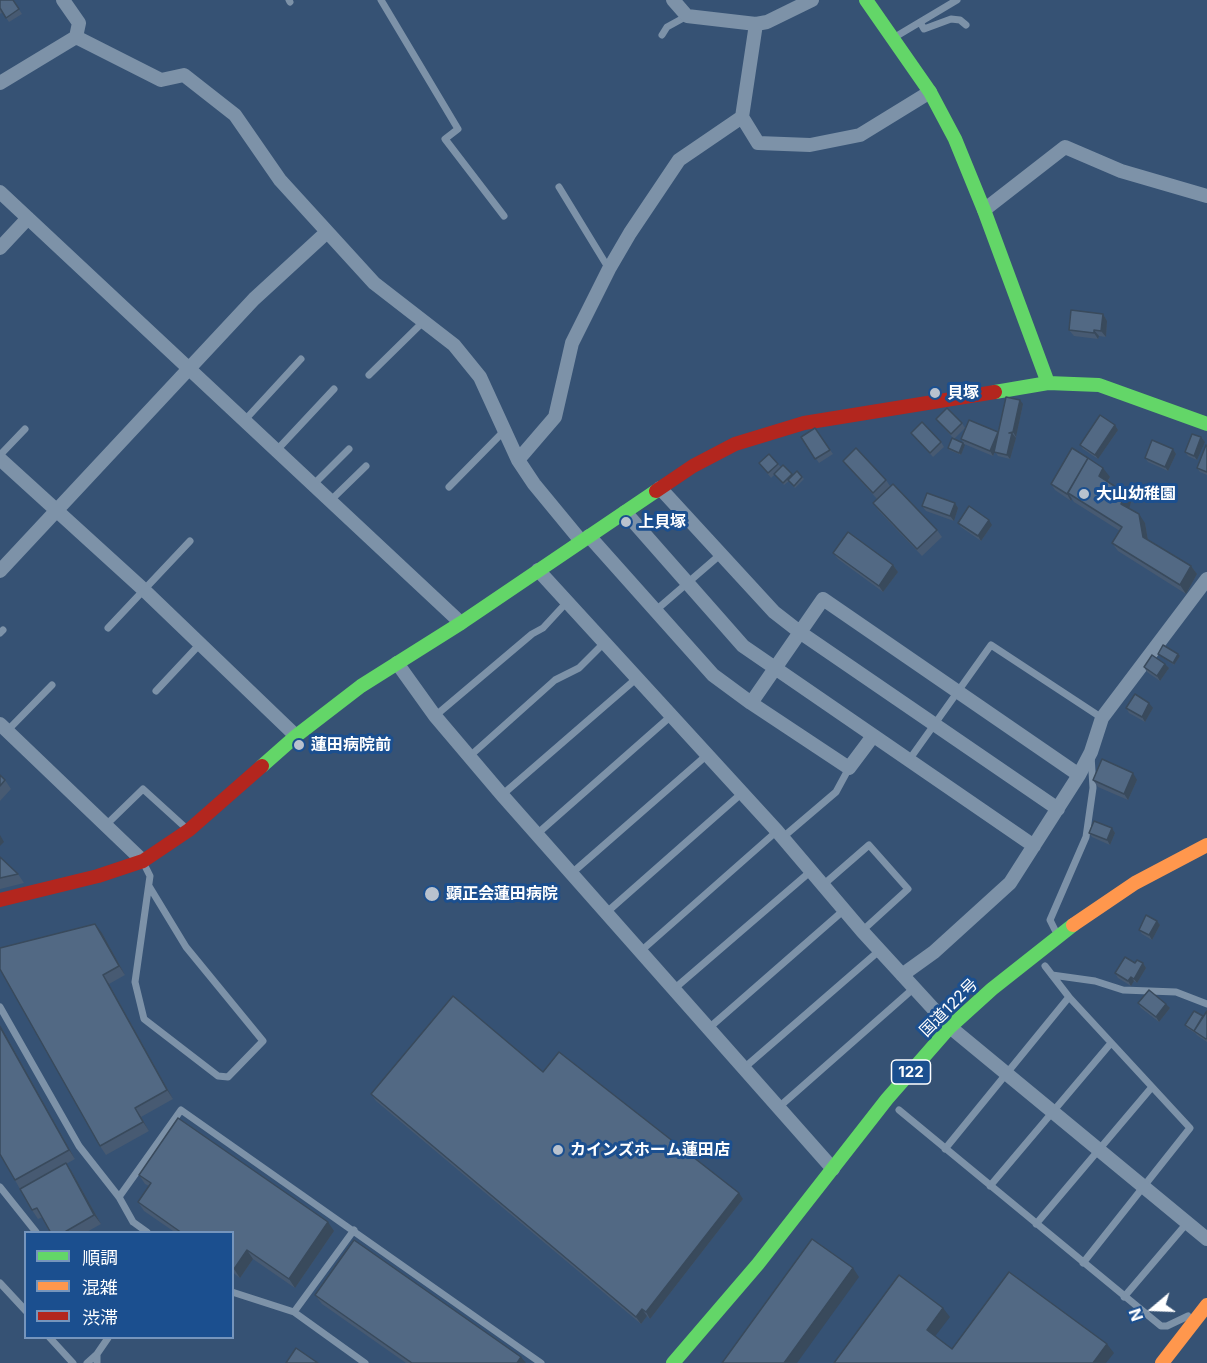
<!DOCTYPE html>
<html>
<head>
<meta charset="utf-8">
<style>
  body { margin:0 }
  #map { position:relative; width:1207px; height:1363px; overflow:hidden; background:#365274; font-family:Inter,"Noto Sans JP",sans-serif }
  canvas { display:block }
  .legend { position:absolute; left:24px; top:1231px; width:210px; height:108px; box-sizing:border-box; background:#1b4f8f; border:2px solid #7695bc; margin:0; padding:8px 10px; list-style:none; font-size:18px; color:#fff }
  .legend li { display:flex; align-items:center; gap:12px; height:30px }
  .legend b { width:30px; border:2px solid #7695bc }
  .north { position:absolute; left:1123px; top:1279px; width:60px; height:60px; -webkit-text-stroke:4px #1b4f8f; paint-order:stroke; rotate:251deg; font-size:16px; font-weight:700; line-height:24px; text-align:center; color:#fff }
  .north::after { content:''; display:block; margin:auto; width:21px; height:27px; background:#fff; clip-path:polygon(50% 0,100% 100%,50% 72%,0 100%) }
</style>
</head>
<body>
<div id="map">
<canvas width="1207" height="1363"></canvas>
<ul class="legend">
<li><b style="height:8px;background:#63d668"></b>順調</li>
<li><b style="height:8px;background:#ff974d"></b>混雑</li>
<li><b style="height:8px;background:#b3261e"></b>渋滞</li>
</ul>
<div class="north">N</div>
</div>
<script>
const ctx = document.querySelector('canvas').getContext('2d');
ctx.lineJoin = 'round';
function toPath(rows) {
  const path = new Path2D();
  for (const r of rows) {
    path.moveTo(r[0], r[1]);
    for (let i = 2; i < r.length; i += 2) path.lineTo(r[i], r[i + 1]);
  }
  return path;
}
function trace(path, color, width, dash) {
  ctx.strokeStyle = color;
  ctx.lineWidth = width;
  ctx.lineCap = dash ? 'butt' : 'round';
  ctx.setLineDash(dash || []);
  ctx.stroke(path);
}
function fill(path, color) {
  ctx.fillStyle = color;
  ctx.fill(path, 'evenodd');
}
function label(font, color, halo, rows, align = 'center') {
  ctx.font = font + ' Inter,"Noto Sans JP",sans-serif';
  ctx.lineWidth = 6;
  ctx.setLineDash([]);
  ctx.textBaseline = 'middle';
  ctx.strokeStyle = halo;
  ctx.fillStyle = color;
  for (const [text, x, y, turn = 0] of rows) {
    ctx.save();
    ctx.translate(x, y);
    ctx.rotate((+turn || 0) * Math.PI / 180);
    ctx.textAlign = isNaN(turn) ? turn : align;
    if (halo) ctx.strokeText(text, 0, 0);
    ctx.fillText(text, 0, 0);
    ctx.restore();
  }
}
trace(toPath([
  [289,0,290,2],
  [381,0,458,129,445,139,504,216],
  [920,22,924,29,951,19,960,20,966,25],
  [662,35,667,27,687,16],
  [895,37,957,0],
  [559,187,609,269],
  [369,375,423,322],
  [244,421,301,359],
  [276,451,334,389],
  [0,455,25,429],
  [312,486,349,449],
  [449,487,505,430],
  [329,502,366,466],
  [655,611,721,554],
  [108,628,190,541],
  [0,633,3,630],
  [156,691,199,645],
  [435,716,532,634,543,628,567,602],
  [7,731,52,685],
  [470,756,555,680,579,668,604,643],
  [909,760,991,645,1102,718],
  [502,795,637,678],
  [106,825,143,789,187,829],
  [537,834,671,716],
  [782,838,836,792,849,768],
  [143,862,150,876,135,982,144,1019,218,1076,228,1077,263,1041,186,947,149,886],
  [572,873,707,755],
  [823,885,869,845,908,889,862,931],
  [607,912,742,793],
  [1055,930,1050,920,1086,837,1093,788,1091,755],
  [641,951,777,831],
  [1045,966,1069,997,1190,1128,1083,1263],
  [1052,975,1095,981,1123,990,1176,992,1207,1004],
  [674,989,811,871],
  [0,1007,79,1146,119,1197,133,1222,147,1232],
  [709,1028,844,910],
  [744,1068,880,950],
  [779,1107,914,988],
  [899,1110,1161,1326,1167,1326,1188,1316],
  [945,1149,1069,997],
  [990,1186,1111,1043],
  [0,1187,36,1232],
  [119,1197,181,1110,541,1363],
  [1036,1224,1152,1087],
  [0,1283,26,1311],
  [232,1292,294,1312,365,1363],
  [1124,1297,1187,1223],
  [294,1312,354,1230],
  [50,1338,73,1363],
  [87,1363,97,1354],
  [97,1363,97,1354,108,1338]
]), '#7d92a8', 7);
trace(toPath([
  [673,0,687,16,756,24],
  [76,37,161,80,184,75,235,115,280,180,374,283,454,345,480,377,518,460,534,484,581,541],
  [0,83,76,37,79,23,63,0],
  [742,117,758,143,810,145,860,135,930,92],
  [0,192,461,623],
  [984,210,1065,147,1121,171,1207,196],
  [0,248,28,218],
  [0,459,144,590,296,736],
  [518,460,555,417,572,343,609,269,630,233,679,160,742,117,756,24,767,22,812,0],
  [660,488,774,612,801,633,1058,809],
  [625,512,743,646,1034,846],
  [589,536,713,675,751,703,849,768,873,736],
  [538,570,777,831,862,931,950,1027,1207,1239],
  [0,571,254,299,327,232],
  [397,663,435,716,502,795,833,1169],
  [751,703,823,599,1079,775],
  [0,724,143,861],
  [902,975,934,952,1010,883,1079,775,1091,752,1102,718,1207,579]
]), '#7d92a8', 14);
trace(toPath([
  [866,0,930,92,955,139,984,210,1048,383],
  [995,392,1048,383,1099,385,1207,424],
  [262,766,296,736,361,686,461,623,656,491],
  [673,1363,758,1264,887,1099,950,1027,992,989,1073,925]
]), '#63d668', 14);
trace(toPath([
  [1073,925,1135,883,1207,845],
  [1162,1363,1207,1305]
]), '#ff974d', 14);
trace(toPath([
  [656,491,693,466,735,444,804,423,995,392],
  [0,900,98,876,143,861,189,830,262,766]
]), '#b3261e', 14);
fill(toPath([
  [0,0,13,0,22,14,9,22,2,12,1,14,0,13],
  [1103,314,1107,321,1106,337,1099,336,1098,339,1074,336,1069,330],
  [1023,404,1016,437,1015,437,1016,438,1010,459,998,456,995,452,993,456,964,444,961,439,998,432,998,433],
  [936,419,962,423,965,428,954,439],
  [1115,425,1118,430,1098,459,1083,449,1080,445],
  [815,428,833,454,819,463,801,437],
  [911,433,941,442,944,447,933,457],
  [1201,437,1205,442,1197,460,1188,456,1185,452],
  [965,445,961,455,949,450,948,448],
  [1207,446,1207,475,1200,472,1197,468],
  [1173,449,1176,454,1168,471,1148,462,1145,458],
  [843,461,886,480,890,486,937,530,942,537,922,556,878,510,873,503,877,499,848,467],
  [759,463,778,464,781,467,783,465,793,475,802,477,804,479,795,488,789,481,784,485,775,474,771,478],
  [1110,477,1107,482,1125,493,1131,502,1129,508,1145,523,1148,540,1191,566,1197,574,1186,594,1118,551,1112,543,1120,531,1074,502,1072,499,1071,501,1055,490,1051,484],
  [955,503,958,508,954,521,926,511,922,506],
  [958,523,992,525,981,541,961,527],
  [833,553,893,565,898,572,883,592,838,559],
  [1158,654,1180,656,1174,665,1160,656],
  [1165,664,1169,668,1160,681,1147,672,1144,667],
  [1126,708,1153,708,1145,722,1129,713],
  [0,775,5,780,11,789,0,801],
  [1093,780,1137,780,1128,800,1098,787],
  [1112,828,1115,833,1110,845,1092,837,1089,833],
  [0,857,18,874,24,883,0,889],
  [1157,921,1160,925,1152,940,1142,934,1139,930],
  [102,933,125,975,109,984,173,1099,141,1117,149,1131,106,1155,100,1146],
  [1135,963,1143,963,1146,968,1137,983,1134,981,1131,986,1118,978,1115,973],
  [1138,1003,1170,1008,1159,1022,1141,1008],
  [1207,1011,1207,1042,1198,1036,1195,1033,1187,1028,1185,1025,1203,1017],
  [0,1025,75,1159,66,1164,72,1172,101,1224,85,1233,51,1233,43,1217,38,1219,32,1210,0,1154],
  [543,1072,743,1199,650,1319,647,1316,641,1324,376,1101,371,1094],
  [139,1175,334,1231,295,1288,253,1259,240,1278,232,1272,232,1233,176,1233,144,1211,138,1202,149,1186,145,1184],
  [315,1295,526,1363,406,1363,322,1304]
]), '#475a72');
fill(toPath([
  [1103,314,1107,321,1106,337,1101,331],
  [1094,330,1099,336,1098,339,1094,333],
  [1020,400,1023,404,1016,437,1013,432],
  [1115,425,1118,430,1098,459,1095,455],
  [998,432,1001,437,993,456,990,451],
  [1012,433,1016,438,1010,459,1007,455],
  [1201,437,1205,442,1197,460,1194,456],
  [963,443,965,445,961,455,959,453],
  [1173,449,1176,454,1168,471,1165,467],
  [1088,459,1068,493,1072,499,1071,501,1067,494],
  [1103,468,1110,477,1105,485,1099,476],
  [1125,493,1131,502,1128,513,1121,504],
  [955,503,958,508,954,521,950,516],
  [1139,514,1145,523,1149,546,1143,537],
  [989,520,992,525,981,541,978,536],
  [893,565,898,572,883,592,879,586],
  [1191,566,1197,574,1186,594,1180,585],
  [1178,654,1180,656,1174,665,1173,663],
  [1165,664,1169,668,1160,681,1157,676],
  [1149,703,1153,708,1145,722,1142,717],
  [1133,773,1137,780,1128,800,1124,794],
  [1112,828,1115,833,1110,845,1107,840],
  [0,835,4,842,0,846],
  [1157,921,1160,925,1152,940,1149,935],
  [95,924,102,933,125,975,119,966],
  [1143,963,1146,968,1137,983,1134,979],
  [103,975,109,984,173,1099,167,1090],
  [1131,977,1134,981,1131,986,1128,981],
  [1166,1004,1170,1008,1159,1022,1156,1017],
  [0,1025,75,1159,69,1150,0,1027],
  [135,1108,141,1117,149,1131,143,1122],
  [66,1163,72,1172,101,1224,94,1215],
  [739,1193,743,1199,650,1319,646,1312],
  [328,1222,334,1231,295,1288,289,1279],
  [247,1250,253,1259,240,1278,234,1269],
  [853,1268,859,1277,797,1363,784,1363],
  [943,1308,950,1317,933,1339,927,1330],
  [642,1309,647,1316,641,1324,636,1317],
  [1107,1344,1114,1353,1106,1363,1093,1363],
  [521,1357,526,1363,517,1363]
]), '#394a5c');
const building = toPath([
  [0,0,13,0,19,9,6,18,0,8,0,0],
  [1071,310,1103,314,1101,331,1094,330,1094,333,1069,330,1071,310],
  [1006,397,1020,400,1013,432,1009,433,1012,433,1007,455,994,452,1006,397],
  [947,408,962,423,951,434,936,419,947,408],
  [1100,415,1115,425,1095,455,1080,445,1100,415],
  [969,420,998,432,990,451,961,439,969,420],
  [922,422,941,442,930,453,911,433,922,422],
  [815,428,830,450,815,459,801,437,815,428],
  [1192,434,1201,437,1194,456,1185,452,1192,434],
  [952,438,963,443,959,453,948,448,952,438],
  [1152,440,1173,449,1165,467,1145,458,1152,440],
  [1206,445,1207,446,1207,472,1197,468,1206,445],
  [856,448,886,480,873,493,843,461,856,448],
  [1072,448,1088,458,1067,494,1051,484,1072,448],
  [769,454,778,464,768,473,759,463,769,454],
  [1088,458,1103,468,1099,476,1125,493,1121,504,1139,514,1143,537,1191,566,1180,585,1112,543,1122,527,1068,493,1088,458],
  [783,465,792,474,783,483,774,474,783,465],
  [797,471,802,477,794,486,788,480,797,471],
  [893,484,937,530,917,549,873,503,893,484],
  [927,493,955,503,950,516,922,506,927,493],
  [969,506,989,520,978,536,958,523,969,506],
  [848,532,893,565,879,586,833,553,848,532],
  [1163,645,1178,654,1173,663,1158,654,1163,645],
  [1152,655,1165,664,1157,676,1144,667,1152,655],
  [1135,694,1149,703,1142,717,1126,708,1135,694],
  [1102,759,1133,773,1124,794,1093,780,1102,759],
  [0,775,5,780,0,786,0,775],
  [1094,821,1112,828,1107,840,1089,833,1094,821],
  [0,857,18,874,0,878,0,857],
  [1146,915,1157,921,1149,935,1139,930,1146,915],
  [95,924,119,966,103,975,167,1090,135,1108,143,1122,100,1146,0,969,0,948,95,924],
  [1125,957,1135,963,1137,960,1143,963,1134,979,1131,977,1128,981,1115,973,1125,957],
  [1149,990,1166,1004,1156,1017,1138,1003,1149,990],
  [453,996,543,1072,559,1052,739,1193,646,1312,642,1309,636,1317,371,1094,453,996],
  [1194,1011,1203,1016,1194,1031,1185,1025,1194,1011],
  [1207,1011,1207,1038,1206,1039,1194,1031,1207,1011],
  [0,1027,69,1150,15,1180,0,1154,0,1027],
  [178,1118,328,1222,289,1279,247,1250,234,1269,232,1268,232,1233,182,1233,138,1202,151,1183,139,1175,178,1118],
  [66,1163,94,1215,63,1233,51,1233,37,1208,32,1210,20,1189,66,1163],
  [812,1239,853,1268,784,1363,722,1363,812,1239],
  [354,1240,521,1357,517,1363,412,1363,315,1295,354,1240],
  [1009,1272,1107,1344,1093,1363,834,1363,899,1275,943,1308,927,1330,952,1349,1009,1272],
  [296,1348,318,1363,286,1363,296,1348]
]);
fill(building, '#526984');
trace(building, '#394a5c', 1.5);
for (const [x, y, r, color] of [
  [935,393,6,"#b9c2ce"],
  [1084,494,6,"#b9c2ce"],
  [626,522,6,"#b9c2ce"],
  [299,745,6,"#b9c2ce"],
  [432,894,8,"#b9c2ce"],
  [558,1150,6,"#b9c2ce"]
]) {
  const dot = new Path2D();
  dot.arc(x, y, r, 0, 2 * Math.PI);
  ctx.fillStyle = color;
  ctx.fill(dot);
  trace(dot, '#1b4f8f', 2);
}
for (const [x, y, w] of [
  [911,1072,39]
]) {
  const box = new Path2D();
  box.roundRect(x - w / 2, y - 12, w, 24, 4.5);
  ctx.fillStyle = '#1b4f8f';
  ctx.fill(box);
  trace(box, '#fff', 1.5);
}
label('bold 15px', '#fff', null, [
  ["122",911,1072]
]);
label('bold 16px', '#fff', '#1b4f8f', [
  ["貝塚",947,393],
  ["大山幼稚園",1096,494],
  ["上貝塚",638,522],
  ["蓮田病院前",311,745],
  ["顕正会蓮田病院",446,894],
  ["カインズホーム蓮田店",570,1150]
], 'left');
label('16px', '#fff', '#1b4f8f', [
  ["国道122号",949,1008,-45]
]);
</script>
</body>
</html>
